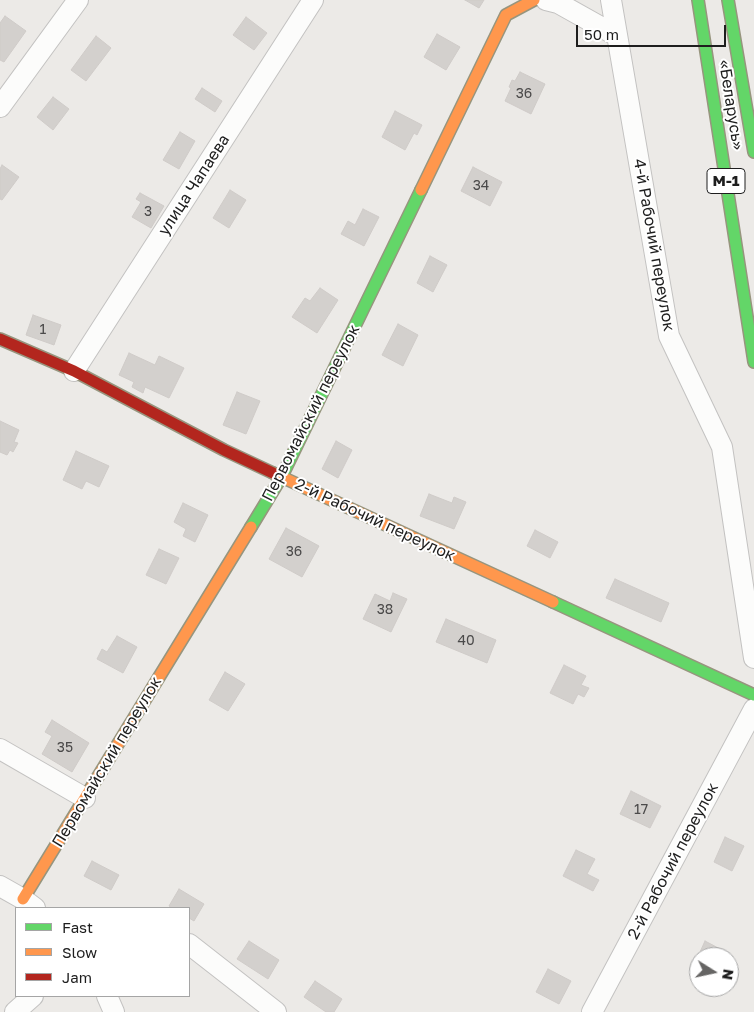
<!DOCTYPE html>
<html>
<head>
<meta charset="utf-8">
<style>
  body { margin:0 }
  #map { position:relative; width:754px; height:1012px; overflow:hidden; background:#eceae7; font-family:"Golos Text",sans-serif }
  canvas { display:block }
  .legend { position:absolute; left:15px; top:907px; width:175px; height:90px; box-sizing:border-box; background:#fff; border:1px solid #a5a5a5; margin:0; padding:6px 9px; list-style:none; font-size:15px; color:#1e1e1e }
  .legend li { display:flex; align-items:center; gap:10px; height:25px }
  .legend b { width:25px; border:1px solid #a5a5a5 }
  .north { position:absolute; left:689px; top:947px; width:50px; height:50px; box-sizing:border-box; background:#fff; border:1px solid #a5a5a5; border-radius:50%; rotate:100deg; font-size:14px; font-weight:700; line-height:20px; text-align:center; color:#1e1e1e }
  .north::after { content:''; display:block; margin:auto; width:18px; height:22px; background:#666564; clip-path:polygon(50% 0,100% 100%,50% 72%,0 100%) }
  .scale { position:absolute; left:576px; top:25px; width:150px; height:22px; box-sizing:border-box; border:2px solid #1e1e1e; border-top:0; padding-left:6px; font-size:15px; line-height:18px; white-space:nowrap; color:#1e1e1e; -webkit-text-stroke:4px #fff; paint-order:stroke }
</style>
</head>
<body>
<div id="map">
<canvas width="754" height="1012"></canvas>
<ul class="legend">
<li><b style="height:6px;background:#63d668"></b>Fast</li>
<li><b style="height:6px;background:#ff974d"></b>Slow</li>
<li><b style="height:6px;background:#b3261e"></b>Jam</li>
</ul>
<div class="north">N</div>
<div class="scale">50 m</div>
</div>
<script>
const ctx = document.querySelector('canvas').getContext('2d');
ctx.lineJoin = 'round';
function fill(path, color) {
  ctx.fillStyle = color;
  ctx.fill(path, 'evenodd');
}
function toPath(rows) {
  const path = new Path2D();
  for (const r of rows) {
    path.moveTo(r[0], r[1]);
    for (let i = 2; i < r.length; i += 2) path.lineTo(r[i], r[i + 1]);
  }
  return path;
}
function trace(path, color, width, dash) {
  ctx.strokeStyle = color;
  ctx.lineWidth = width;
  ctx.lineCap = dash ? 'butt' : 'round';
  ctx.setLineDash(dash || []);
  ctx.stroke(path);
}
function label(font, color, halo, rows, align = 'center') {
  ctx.font = font + ' "Golos Text",sans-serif';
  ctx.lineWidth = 4;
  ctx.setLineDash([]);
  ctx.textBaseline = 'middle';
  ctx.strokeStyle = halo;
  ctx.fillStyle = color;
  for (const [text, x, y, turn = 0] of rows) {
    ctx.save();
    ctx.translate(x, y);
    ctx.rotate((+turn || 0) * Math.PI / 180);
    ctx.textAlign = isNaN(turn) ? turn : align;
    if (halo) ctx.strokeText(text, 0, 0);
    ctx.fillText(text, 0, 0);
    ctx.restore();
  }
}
const building = toPath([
  [465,0,484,0,479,8,465,0],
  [5,16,26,31,4,62,0,60,0,23,5,16],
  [246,17,267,33,254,50,233,35,246,17],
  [437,34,460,47,446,70,424,57,437,34],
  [96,36,111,48,86,81,71,70,96,36],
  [520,72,545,84,531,114,505,101,511,88,509,87,512,80,515,81,520,72],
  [202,88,222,101,215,112,195,99,202,88],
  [53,97,69,109,53,130,37,117,53,97],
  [395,111,422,125,417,135,414,133,405,150,382,137,395,111],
  [180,132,195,141,179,169,163,160,180,132],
  [2,165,19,177,2,200,0,199,0,169,2,165],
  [473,167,502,182,490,206,461,191,473,167],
  [230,190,246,200,229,228,213,218,230,190],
  [140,193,164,206,151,228,132,217,141,202,136,199,140,193],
  [363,209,379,217,364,246,341,234,348,221,355,225,363,209],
  [430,256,447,265,433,292,417,283,430,256],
  [320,288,338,300,317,333,292,317,305,298,310,301,320,288],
  [33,315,61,325,54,345,26,335,33,315],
  [398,324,418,335,403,366,382,355,398,324],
  [129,353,155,365,159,356,184,368,169,398,145,387,143,393,132,387,134,382,119,375,129,353],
  [237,392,260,401,246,434,223,425,237,392],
  [0,421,19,430,14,442,18,443,13,452,10,450,7,455,0,452,0,421],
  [336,441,352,450,338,478,322,469,336,441],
  [76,451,109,466,99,487,86,481,82,489,63,480,76,451],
  [429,494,452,503,454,497,466,502,454,529,420,516,429,494],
  [183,503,208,515,195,542,183,536,186,529,174,522,183,503],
  [286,528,319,546,302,577,269,559,286,528],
  [535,530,558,542,550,558,527,546,535,530],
  [159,549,179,558,166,584,146,575,159,549],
  [615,579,669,603,661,622,606,598,615,579],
  [393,593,407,599,391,632,363,619,375,594,390,601,393,593],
  [446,619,496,640,487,663,436,642,446,619],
  [117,636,137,647,123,673,97,659,102,649,107,652,117,636],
  [564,665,586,676,581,685,589,688,584,697,578,694,573,704,550,693,564,665],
  [225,672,245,684,228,711,209,700,225,672],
  [52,720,89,743,72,772,42,754,52,736,45,732,52,720],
  [631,791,661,806,650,828,620,814,631,791],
  [725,837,744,846,732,871,714,862,725,837],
  [576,850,595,859,587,874,599,880,593,891,563,876,576,850],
  [92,861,119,875,111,890,84,876,92,861],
  [179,889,204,904,194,921,189,918,189,908,172,908,169,906,179,889],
  [249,941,279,960,268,979,237,959,249,941],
  [705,941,724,951,721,957,699,957,699,976,691,972,705,941],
  [548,969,571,981,559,1004,536,992,548,969],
  [315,981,342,999,334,1012,326,1012,304,997,315,981]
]);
fill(building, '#d3d0cd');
trace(building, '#cfcbc8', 1);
const street = toPath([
  [546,0,558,3,617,36],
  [611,0,669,336,722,447,754,658],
  [0,107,78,0],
  [74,371,313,0],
  [0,749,85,798],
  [0,886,23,899,35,908],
  [189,944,276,1012],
  [107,996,114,1012],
  [15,1012,33,996],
  [592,1012,754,709]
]);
const fast = toPath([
  [698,0,754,362],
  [728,0,754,152],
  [251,527,282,476,421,190],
  [553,602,754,695]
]);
const slow = toPath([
  [421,190,506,15,534,0],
  [273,473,553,602],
  [23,899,251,527]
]);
const jam = toPath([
  [0,339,74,371,224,450,273,473]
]);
trace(street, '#c3c2c1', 22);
trace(fast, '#97957e', 14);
trace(slow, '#97957e', 14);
trace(jam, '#97957e', 14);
trace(street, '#fcfcfb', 20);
trace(fast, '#63d668', 11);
trace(slow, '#ff974d', 11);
trace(jam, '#b3261e', 11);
label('14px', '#4b4a4a', null, [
  ["36",524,94],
  ["34",481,186],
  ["3",148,212],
  ["1",43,330],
  ["36",294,552],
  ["38",385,610],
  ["40",466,641],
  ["35",65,748],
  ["17",641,810]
]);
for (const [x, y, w] of [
  [726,181,38]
]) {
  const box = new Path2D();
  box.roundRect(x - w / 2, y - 12.5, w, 25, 4);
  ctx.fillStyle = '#fff';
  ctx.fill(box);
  trace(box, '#1e1e1e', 1);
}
label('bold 15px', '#1e1e1e', null, [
  ["М-1",726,181]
]);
label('16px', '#1e1e1e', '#fff', [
  ["«Беларусь»",731,105,81],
  ["улица Чапаева",194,185,-57],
  ["4-й Рабочий переулок",654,245,80],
  ["Первомайский переулок",311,413,-63],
  ["2-й Рабочий переулок",375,520,25],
  ["Первомайский переулок",107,762,-59],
  ["2-й Рабочий переулок",673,861,-62]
]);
</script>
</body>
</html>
